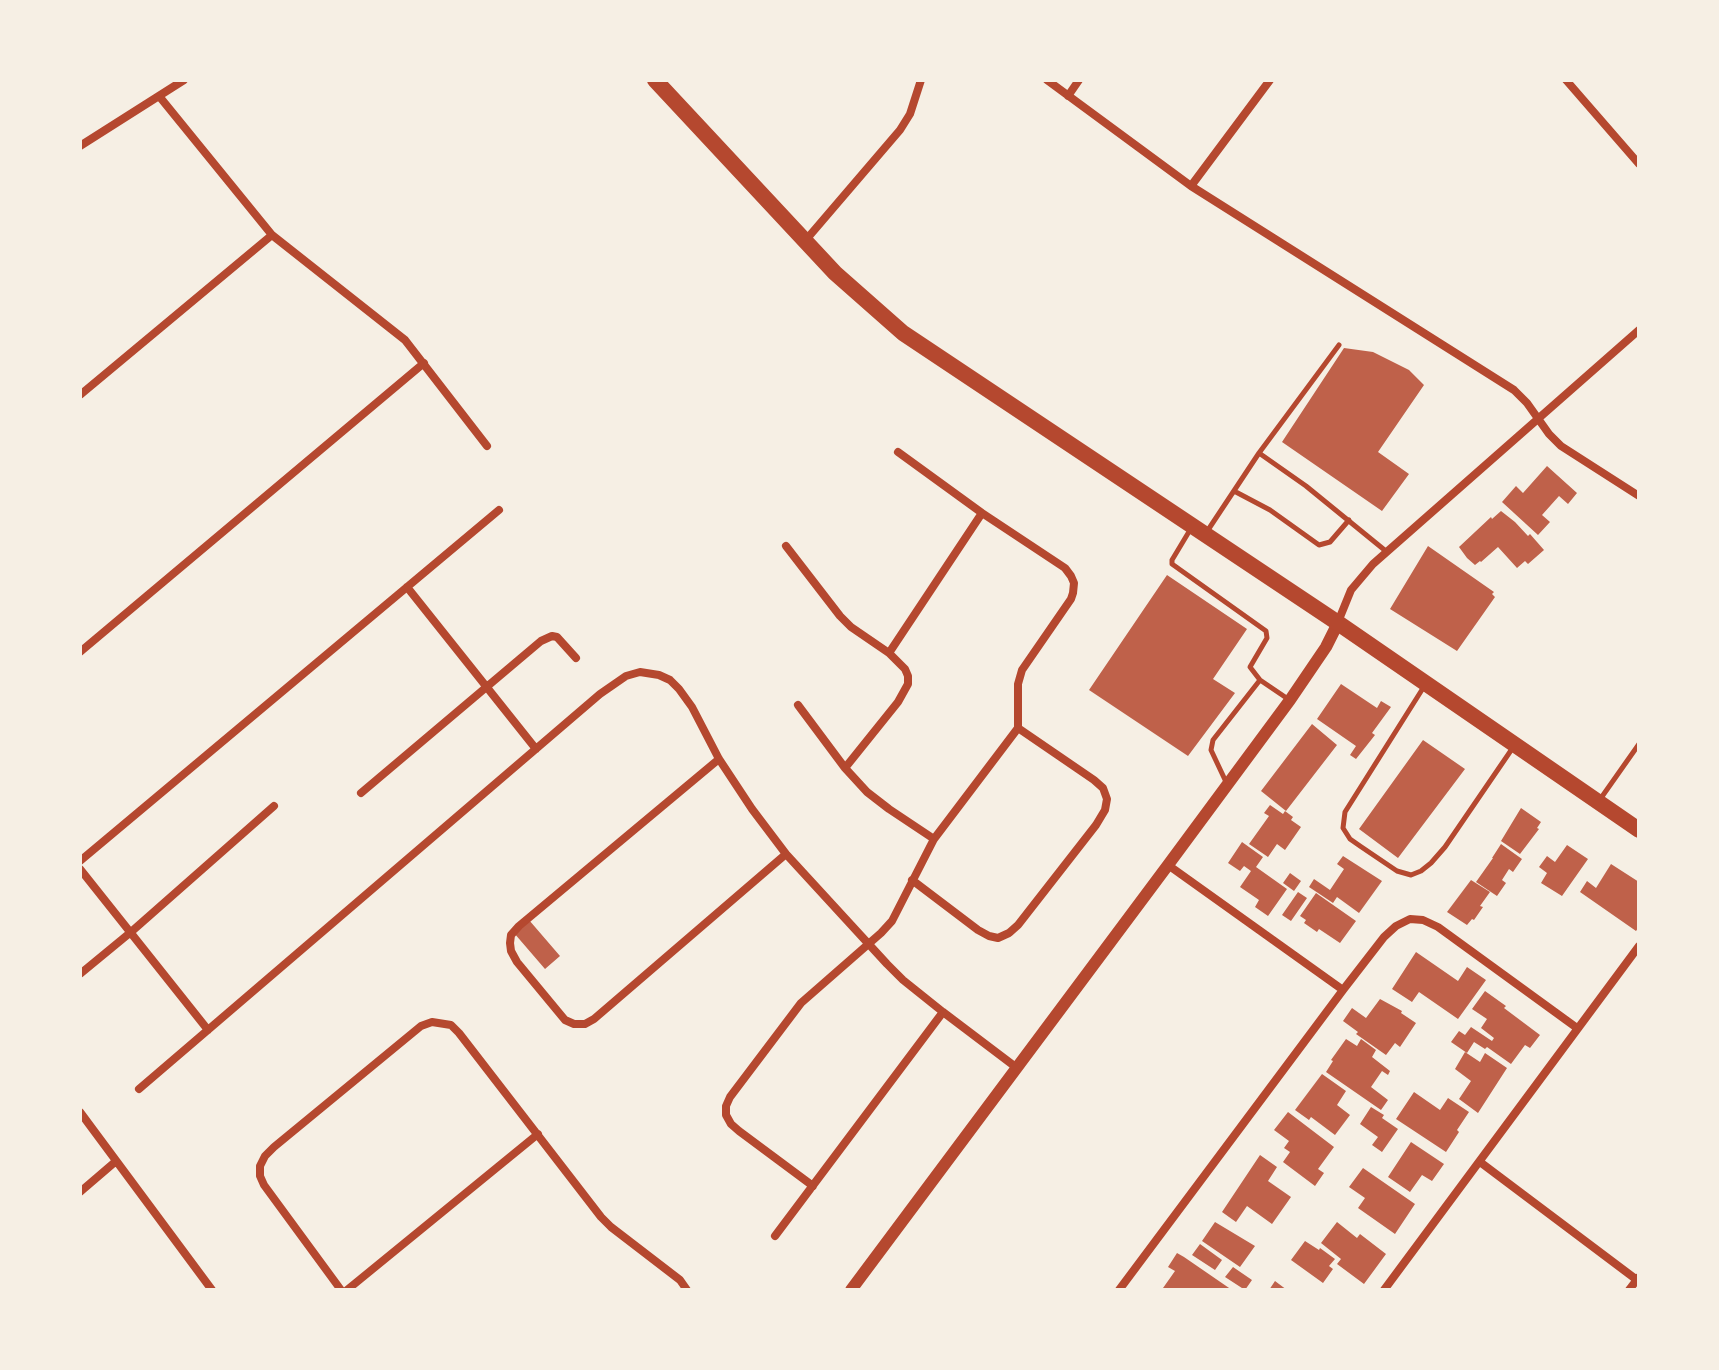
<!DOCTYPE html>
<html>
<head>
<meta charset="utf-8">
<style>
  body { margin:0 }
  #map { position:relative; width:1719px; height:1370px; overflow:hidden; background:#f6efe4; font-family:"Nunito Sans",sans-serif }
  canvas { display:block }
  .frame { position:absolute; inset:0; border:82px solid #f6efe4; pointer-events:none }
</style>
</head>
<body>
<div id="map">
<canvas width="1719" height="1370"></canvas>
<div class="frame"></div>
</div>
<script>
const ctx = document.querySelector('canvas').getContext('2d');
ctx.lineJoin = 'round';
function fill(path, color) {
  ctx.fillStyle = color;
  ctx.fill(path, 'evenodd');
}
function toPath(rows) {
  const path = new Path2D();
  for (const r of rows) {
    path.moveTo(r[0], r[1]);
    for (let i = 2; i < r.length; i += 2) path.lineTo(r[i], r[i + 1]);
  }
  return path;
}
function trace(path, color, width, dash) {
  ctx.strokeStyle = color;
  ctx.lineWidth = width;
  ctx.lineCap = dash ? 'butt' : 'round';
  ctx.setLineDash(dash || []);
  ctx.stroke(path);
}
fill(toPath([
  [1344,348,1373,352,1409,370,1424,385,1378,452,1409,474,1382,511,1282,442],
  [1547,466,1577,493,1568,504,1559,496,1542,515,1550,522,1538,535,1502,502,1516,486,1523,493],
  [1501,511,1515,522,1528,536,1530,534,1544,550,1528,564,1525,561,1517,568,1498,547,1481,562,1480,561,1475,565,1467,558,1459,547,1491,517,1492,519],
  [1428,546,1494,592,1492,594,1495,597,1457,651,1390,609],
  [1167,575,1247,629,1213,679,1235,693,1188,756,1089,690],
  [1341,684,1377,708,1381,701,1391,707,1372,733,1375,735,1356,759,1350,755,1356,746,1317,719],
  [1312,724,1337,745,1286,811,1261,791],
  [1423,740,1465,769,1398,858,1359,829],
  [1270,805,1283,814,1285,811,1293,817,1291,820,1301,827,1285,850,1277,844,1268,857,1249,844,1269,816,1264,813],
  [1521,808,1541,822,1537,828,1539,829,1520,854,1501,841],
  [1242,842,1263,857,1256,867,1287,889,1268,916,1255,907,1259,900,1240,887,1251,871,1244,866,1240,871,1228,863],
  [1501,844,1522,859,1513,872,1509,869,1502,880,1506,883,1497,896,1476,882,1493,858,1492,858],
  [1567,845,1588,859,1562,896,1541,883,1547,873,1539,867,1547,856,1555,862],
  [1343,856,1382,881,1359,913,1337,897,1333,903,1309,887,1314,879,1330,890,1344,869,1337,864],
  [1611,864,1639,882,1639,927,1636,931,1580,892,1587,881,1596,888],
  [1290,873,1301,881,1294,891,1283,883],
  [1471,880,1490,892,1480,906,1483,907,1474,920,1472,919,1467,925,1447,912],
  [1298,892,1307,898,1291,921,1282,915],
  [1316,893,1356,921,1340,943,1319,929,1317,932,1304,923,1306,920,1300,916],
  [529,920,560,956,545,969,514,933],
  [1416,952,1458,981,1467,967,1486,980,1458,1019,1419,992,1412,1002,1392,989],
  [1485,991,1506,1006,1504,1008,1540,1035,1530,1048,1525,1045,1511,1064,1487,1047,1485,1049,1474,1042,1467,1053,1451,1042,1459,1031,1465,1035,1471,1027,1492,1041,1494,1038,1481,1028,1487,1019,1472,1009],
  [1380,999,1402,1011,1401,1013,1416,1023,1400,1047,1395,1043,1386,1055,1356,1034,1358,1032,1343,1021,1352,1008,1366,1018],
  [1346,1039,1357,1046,1361,1039,1376,1050,1372,1057,1390,1071,1388,1075,1382,1071,1371,1087,1388,1100,1381,1110,1326,1072,1333,1061,1331,1060],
  [1465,1052,1480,1062,1485,1053,1507,1068,1478,1113,1459,1099,1471,1081,1455,1069],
  [1322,1074,1346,1091,1337,1105,1350,1115,1335,1135,1311,1117,1309,1120,1295,1110],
  [1414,1092,1440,1110,1448,1098,1469,1112,1457,1130,1459,1132,1446,1152,1396,1119],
  [1371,1107,1384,1115,1382,1118,1398,1129,1382,1152,1372,1145,1378,1137,1360,1124],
  [1288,1112,1334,1147,1318,1169,1324,1173,1315,1186,1283,1162,1290,1152,1284,1148,1289,1141,1274,1130],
  [1411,1142,1444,1164,1432,1181,1422,1175,1410,1192,1388,1177],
  [1260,1155,1277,1167,1268,1181,1291,1197,1272,1224,1247,1206,1236,1222,1222,1212],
  [1363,1168,1415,1204,1395,1234,1358,1208,1365,1198,1349,1187],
  [1215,1222,1255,1246,1240,1267,1202,1241],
  [1337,1222,1357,1238,1360,1234,1386,1254,1364,1284,1337,1264,1341,1259,1321,1243],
  [1305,1241,1319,1250,1320,1248,1335,1259,1329,1266,1333,1269,1323,1283,1291,1260],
  [1200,1244,1222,1260,1215,1270,1192,1255],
  [1177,1253,1184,1257,1232,1290,1166,1290,1163,1288,1175,1271,1168,1267],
  [1233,1267,1252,1280,1245,1290,1225,1277],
  [1275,1281,1287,1290,1269,1290]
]), '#bf614a');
trace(toPath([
  [1259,453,1306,486,1387,552],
  [1234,491,1270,510,1319,545,1330,542,1349,520],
  [1190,530,1172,560,1172,564,1266,631,1267,638,1250,667,1260,680],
  [1206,533,1259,453,1339,345],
  [1425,685,1345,812,1343,828,1350,839,1360,846,1397,871,1411,875,1421,871,1431,863,1445,847,1514,746],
  [1227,784,1211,750,1213,740,1260,680,1288,699],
  [1601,798,1639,744]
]), '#b5482f', 5);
trace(toPath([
  [1047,80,1191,186,1514,390,1527,403,1549,434,1561,446,1639,496],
  [1566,80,1639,164],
  [159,96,272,235,405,340,487,446],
  [1068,96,1079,80],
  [80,146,184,80],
  [1191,186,1270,80],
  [805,241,900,130,910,114,921,80],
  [80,395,272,235],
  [786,546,840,616,851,627,889,653],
  [407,587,536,749],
  [1338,622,1351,590,1373,564,1639,330],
  [80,652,424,363],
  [798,705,845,768,867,792,889,809,934,839],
  [719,759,519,926,511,935,510,943,511,951,517,962,565,1020,574,1024,585,1024,594,1019,786,854],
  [845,768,898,702,908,684,908,676,905,669,889,653,982,513],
  [361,793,541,641,552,636,557,637,576,658],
  [80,861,499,510],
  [1168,865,1343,990],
  [80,869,208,1030],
  [912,880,978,930,989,936,998,938,1009,933,1018,925,1096,825,1105,810,1107,799,1103,788,1094,780,1018,728],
  [80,974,131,932,274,806],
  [139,1089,600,694,626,676,640,672,659,675,670,680,679,689,692,707,719,759,752,809,786,854,887,964,903,980,943,1012,1017,1068],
  [80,1112,212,1290],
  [1480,1162,1637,1280],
  [813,1186,739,1131,731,1124,726,1115,726,1106,730,1097,801,1003,881,933,892,921,934,839,1018,728,1018,684,1022,670,1071,599,1073,593,1074,583,1071,576,1065,568,982,513,898,452],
  [80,1192,115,1162],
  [775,1236,943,1012],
  [341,1290,264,1185,260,1176,260,1166,265,1156,274,1147,421,1026,432,1022,451,1025,459,1033,601,1217,611,1227,680,1280,687,1290],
  [347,1290,538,1134],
  [1119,1290,1343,990,1384,937,1396,926,1410,919,1423,920,1438,927,1577,1028],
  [1384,1290,1639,946],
  [1629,1290,1639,1277]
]), '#b5482f', 8);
trace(toPath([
  [851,1290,1168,865,1290,700,1326,647,1338,623]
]), '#b5482f', 12);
trace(toPath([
  [655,80,835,273,903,333,1338,623,1639,830]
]), '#b5482f', 16);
</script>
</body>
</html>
